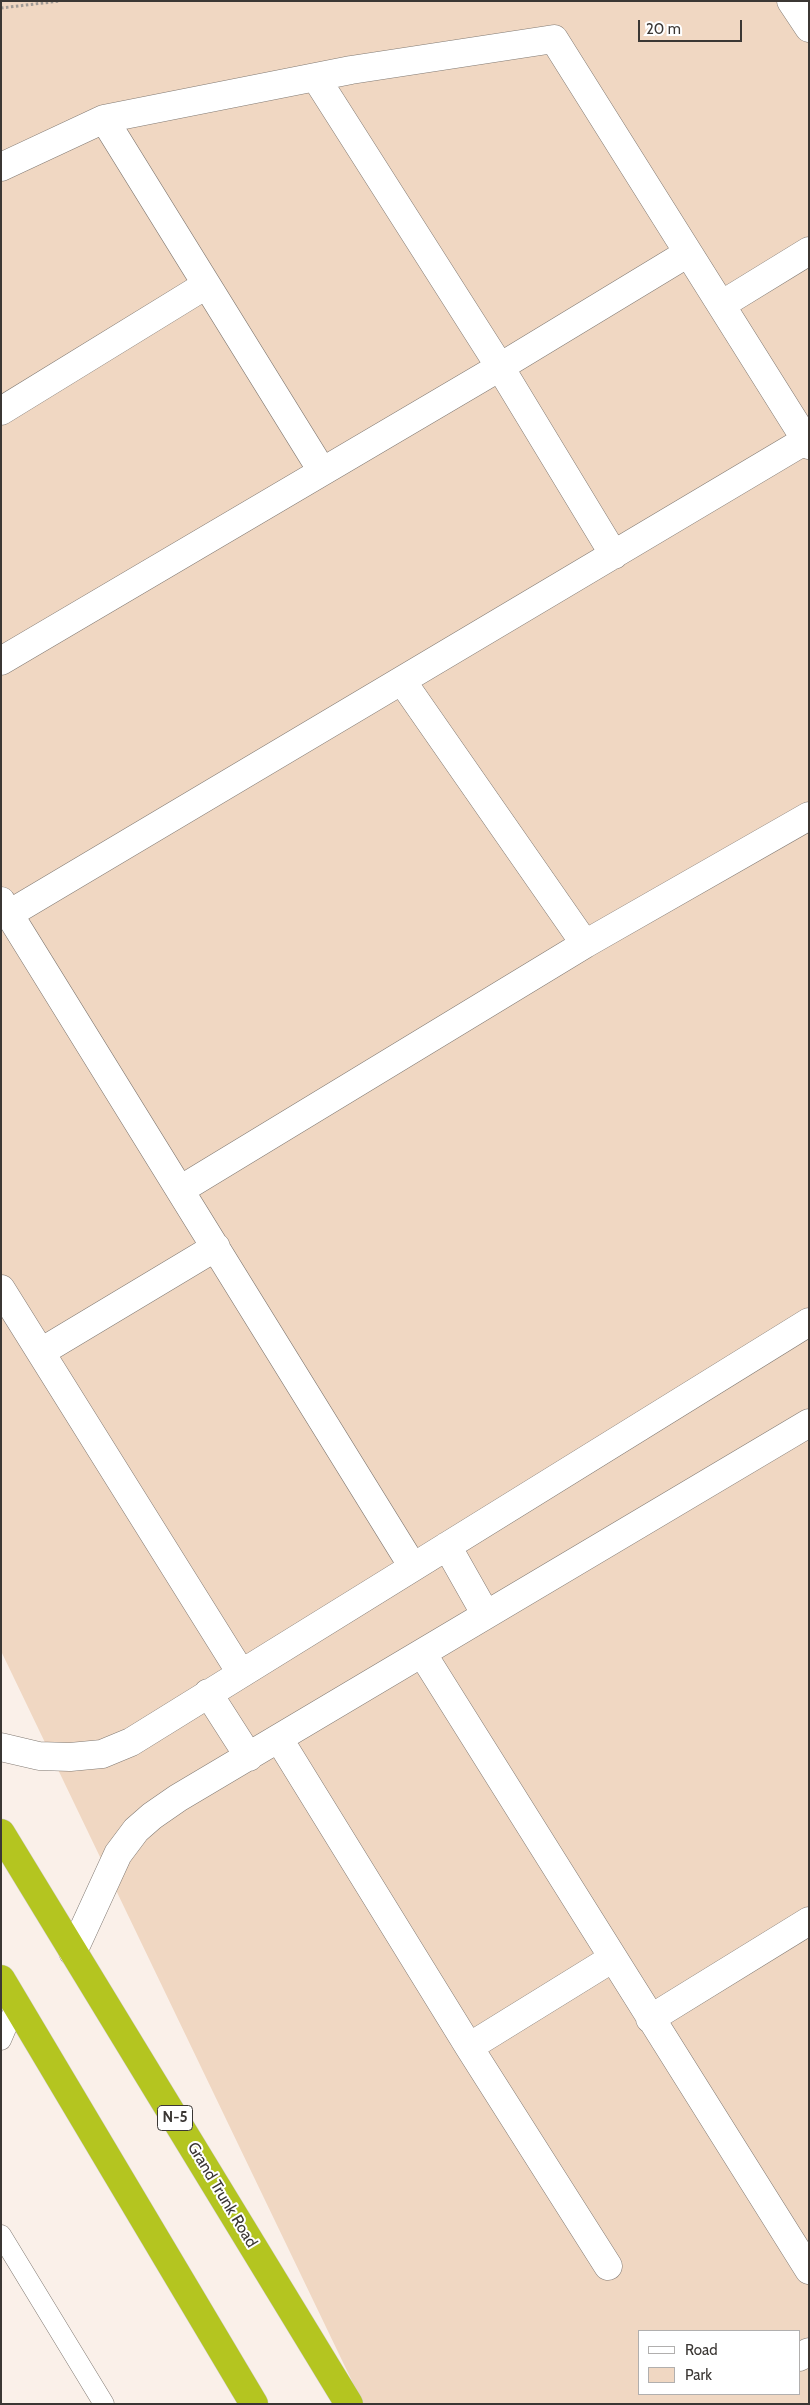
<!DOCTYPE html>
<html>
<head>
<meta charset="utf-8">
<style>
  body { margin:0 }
  #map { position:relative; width:810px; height:2405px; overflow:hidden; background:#faf0e9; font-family:Cabin,sans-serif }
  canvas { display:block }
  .frame { position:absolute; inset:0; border:2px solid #3b3734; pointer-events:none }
  .legend { position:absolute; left:638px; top:2330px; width:162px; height:65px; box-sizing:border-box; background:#fff; border:1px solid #b1afae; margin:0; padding:6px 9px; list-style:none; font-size:15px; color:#3b3734 }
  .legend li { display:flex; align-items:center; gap:10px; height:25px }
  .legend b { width:25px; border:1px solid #b1afae }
  .scale { position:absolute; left:638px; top:20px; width:104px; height:22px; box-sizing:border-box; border:2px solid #3b3734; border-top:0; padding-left:6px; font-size:15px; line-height:18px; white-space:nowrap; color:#3b3734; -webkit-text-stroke:4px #fff; paint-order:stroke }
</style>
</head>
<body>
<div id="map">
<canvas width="810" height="2405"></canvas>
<div class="frame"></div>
<ul class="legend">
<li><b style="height:6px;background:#fff"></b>Road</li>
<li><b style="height:14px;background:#f0d7c2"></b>Park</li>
</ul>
<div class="scale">20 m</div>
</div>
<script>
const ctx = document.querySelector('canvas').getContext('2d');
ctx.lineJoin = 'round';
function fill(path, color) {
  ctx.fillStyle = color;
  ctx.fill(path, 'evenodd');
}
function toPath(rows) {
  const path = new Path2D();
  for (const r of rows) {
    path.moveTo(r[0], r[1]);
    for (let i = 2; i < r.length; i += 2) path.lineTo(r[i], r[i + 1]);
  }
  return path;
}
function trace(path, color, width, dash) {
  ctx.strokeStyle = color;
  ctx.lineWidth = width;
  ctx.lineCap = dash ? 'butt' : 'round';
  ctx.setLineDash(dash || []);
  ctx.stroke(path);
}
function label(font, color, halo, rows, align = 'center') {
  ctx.font = font + ' Cabin,sans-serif';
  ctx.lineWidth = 4;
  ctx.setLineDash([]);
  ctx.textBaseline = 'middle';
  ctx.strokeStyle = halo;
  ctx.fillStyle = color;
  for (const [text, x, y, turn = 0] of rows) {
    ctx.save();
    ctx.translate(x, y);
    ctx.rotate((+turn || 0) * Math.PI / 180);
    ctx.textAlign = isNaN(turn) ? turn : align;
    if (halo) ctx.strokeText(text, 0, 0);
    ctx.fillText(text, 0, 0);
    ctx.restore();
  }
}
fill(toPath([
  [1,1,809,1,809,2404,363,2404,1,1651],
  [639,2331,799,2331,799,2394,639,2394]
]), '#f0d7c2');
const lane = toPath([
  [1,2040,16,2005],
  [1,2235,104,2404]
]);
const street = toPath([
  [791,1,809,28],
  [316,78,500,367,614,555],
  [104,119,322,471],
  [1,167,104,119,351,70,554,39,809,445],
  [721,305,809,251],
  [1,411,206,285],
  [1,661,500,367,688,253],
  [402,681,585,944],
  [1,901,413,1567],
  [9,914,806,440],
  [180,1190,585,944,809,816],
  [1,1289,241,1673],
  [41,1352,216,1247],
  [447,1546,486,1615],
  [422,1653,809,2270],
  [208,1693,249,1757],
  [279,1739,469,2047,608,2266],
  [1,1747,39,1756,70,1757,102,1754,131,1742,809,1322],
  [73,1952,118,1854,136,1830,152,1816,178,1798,809,1423],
  [650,2019,809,1921],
  [469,2047,613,1958],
  [799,2357,809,2352]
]);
const highway = toPath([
  [1,1833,349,2404],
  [1,1979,254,2404]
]);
trace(lane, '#827a73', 21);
trace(street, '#827a73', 29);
trace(highway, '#d0cfce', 29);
trace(toPath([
  [1,8,60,1]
]), '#a29b95', 3, [2.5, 2.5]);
trace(lane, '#fff', 20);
trace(street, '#fff', 28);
trace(highway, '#b4c520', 28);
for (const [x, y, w] of [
  [175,2118,35]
]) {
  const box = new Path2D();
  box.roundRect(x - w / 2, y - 12.5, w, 25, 4);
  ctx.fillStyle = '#fff';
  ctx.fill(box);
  trace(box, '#3b3734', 1);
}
label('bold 15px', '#3b3734', null, [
  ["N-5",175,2118]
]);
label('16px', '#3b3734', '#fff', [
  ["Grand Trunk Road",222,2195,59]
]);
</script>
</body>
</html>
